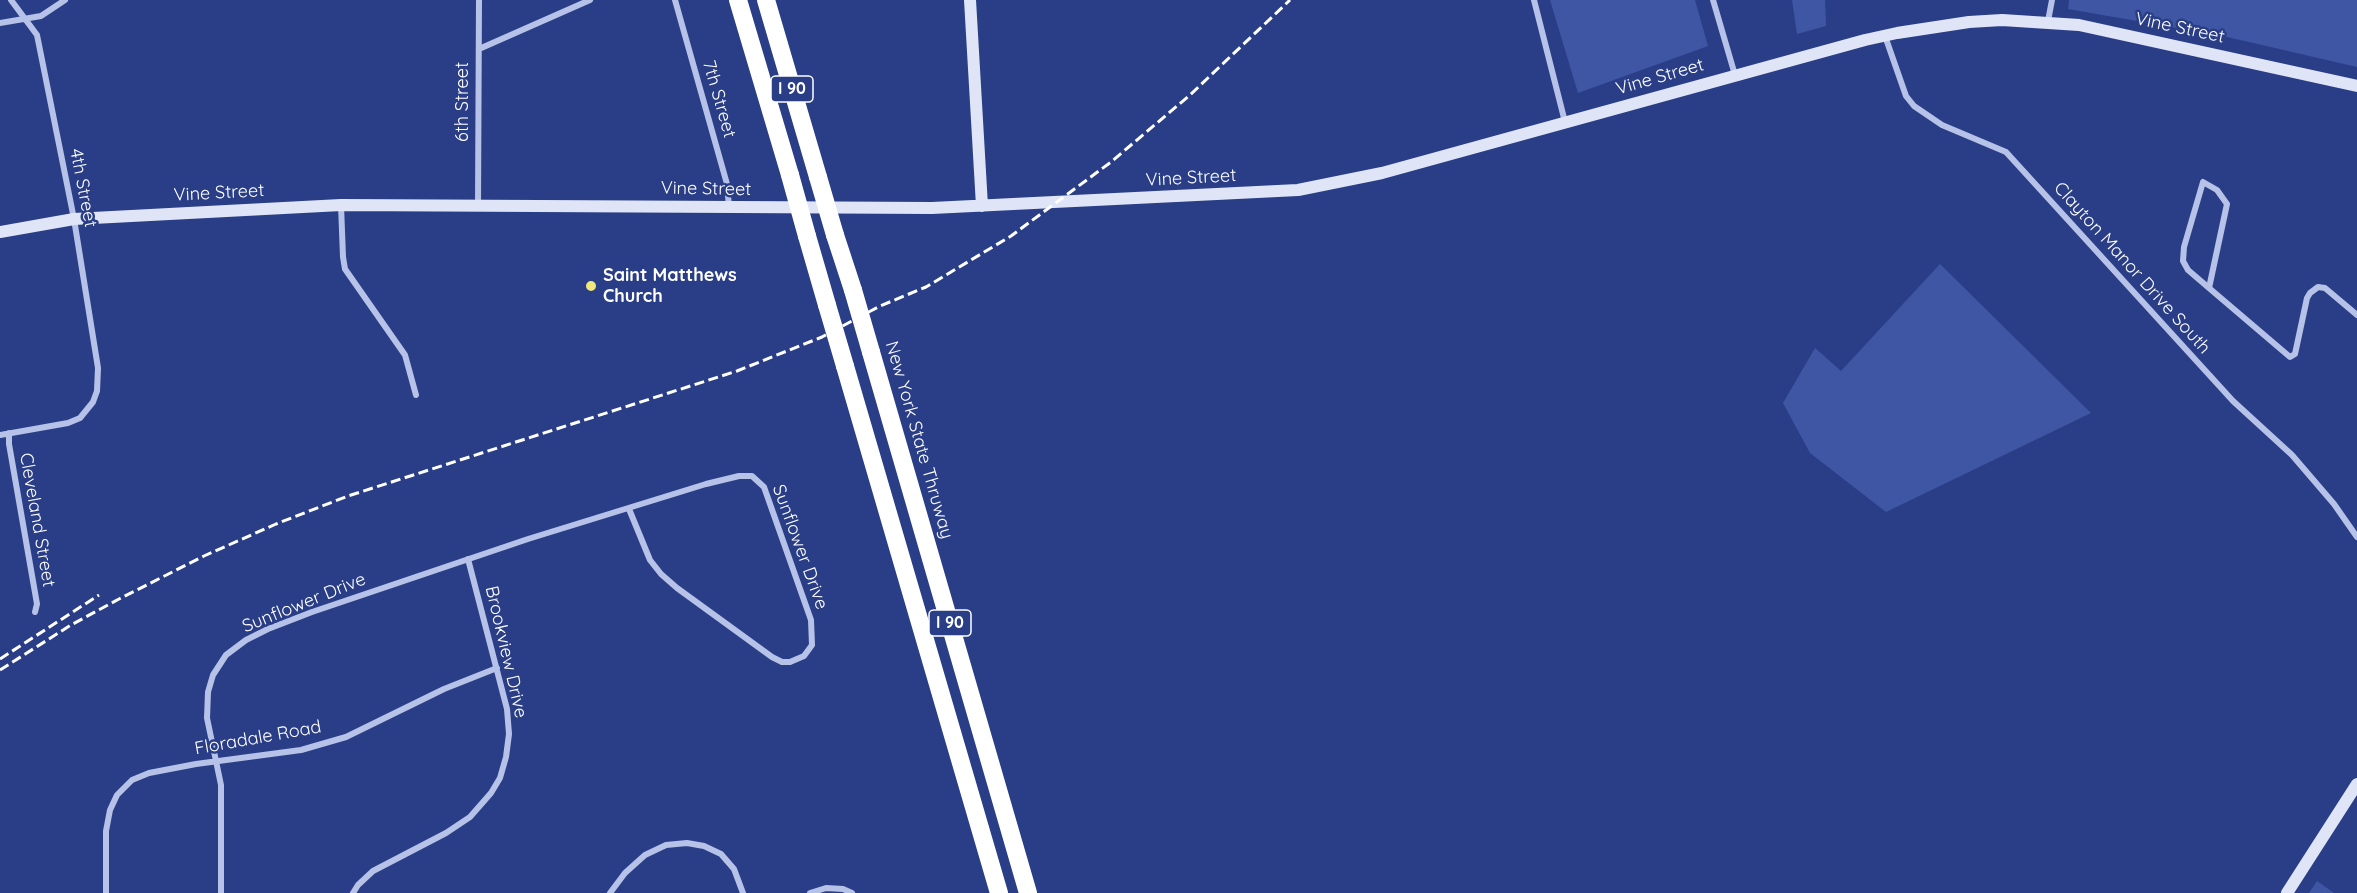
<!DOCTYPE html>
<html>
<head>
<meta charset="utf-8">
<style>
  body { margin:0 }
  canvas { display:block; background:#2a3e87 }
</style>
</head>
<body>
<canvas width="2357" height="893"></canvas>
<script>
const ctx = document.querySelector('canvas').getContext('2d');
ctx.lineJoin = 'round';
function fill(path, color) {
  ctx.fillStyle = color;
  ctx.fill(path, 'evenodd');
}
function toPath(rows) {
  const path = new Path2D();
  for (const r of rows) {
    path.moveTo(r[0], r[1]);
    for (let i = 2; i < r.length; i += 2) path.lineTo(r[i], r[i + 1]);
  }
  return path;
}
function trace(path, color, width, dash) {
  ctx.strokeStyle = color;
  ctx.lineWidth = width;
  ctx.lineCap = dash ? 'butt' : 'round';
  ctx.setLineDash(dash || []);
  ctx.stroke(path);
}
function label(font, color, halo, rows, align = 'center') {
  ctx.font = font + ' Quicksand,sans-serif';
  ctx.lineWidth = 5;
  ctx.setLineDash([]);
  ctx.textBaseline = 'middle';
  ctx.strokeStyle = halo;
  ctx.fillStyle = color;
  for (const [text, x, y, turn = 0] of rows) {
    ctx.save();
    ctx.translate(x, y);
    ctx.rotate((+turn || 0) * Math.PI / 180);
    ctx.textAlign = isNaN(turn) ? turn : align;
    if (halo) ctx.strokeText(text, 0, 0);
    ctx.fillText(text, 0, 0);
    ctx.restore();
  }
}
fill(toPath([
  [1550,0,1695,0,1708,46,1578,93],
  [1792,0,1825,0,1826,26,1797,34],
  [2069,0,2357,0,2357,67,2223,36,2068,9],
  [1940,264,2091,413,1886,512,1810,453,1783,403,1815,348,1841,371],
  [2317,881,2334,893,2309,893]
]), '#3e56a3');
trace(toPath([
  [675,0,727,184,729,207],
  [1534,0,1565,122],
  [1713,0,1735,75],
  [2048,21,2052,0],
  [0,23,41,16,65,0],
  [1885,36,1906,96,1914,106,1942,125,2006,152,2233,401,2292,455,2334,504,2357,537],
  [479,49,590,0],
  [341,205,343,257,345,269,405,355,416,395],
  [478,205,479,0],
  [2209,288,2227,204,2217,190,2203,182,2184,247,2183,261,2188,270,2209,288,2290,357,2295,354,2307,298,2310,293,2318,287,2325,288,2357,315],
  [9,433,9,444,37,604,35,612],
  [0,435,68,423,80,418,93,402,97,391,98,368,74,219,37,35,11,0],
  [106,893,106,831,110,810,117,795,132,780,149,773,196,764,301,750,346,737,444,689,497,668],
  [221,893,221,785,207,718,208,692,213,675,226,655,246,640,268,629,312,612,528,539,706,484,739,476,752,476,764,487,811,620,812,645,804,656,790,662,782,662,772,657,677,588,661,574,650,560,629,509],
  [353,893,358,885,373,871,446,833,470,817,491,793,500,778,506,757,509,734,507,709,468,559],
  [610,893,625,873,645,855,666,845,687,843,704,846,721,854,734,869,743,893],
  [810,893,826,888,843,889,852,893]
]), '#b6c2e8', 6);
trace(toPath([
  [970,0,982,206],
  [0,232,74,219,341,205,932,208,1298,190,1382,173,1865,40,1897,33,1969,22,2002,20,2079,25,2357,86],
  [2287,893,2357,784]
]), '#dfe5f7', 12);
trace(toPath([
  [738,0,790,175],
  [766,0,818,177],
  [835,235,853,290],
  [807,236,827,305],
  [871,352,1028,893],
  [845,366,999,893]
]), '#fff', 18);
trace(toPath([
  [0,659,99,595],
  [0,670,71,625,119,599,204,556,276,524,348,496,737,371,822,337,880,306,926,287,1011,236,1111,162,1190,95,1290,0]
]), '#fff', 3, [10, 4.5]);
trace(toPath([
  [790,175,807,236],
  [818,177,835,235],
  [853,290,871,352],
  [827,305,845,366]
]), '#fff', 18);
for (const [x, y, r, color] of [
  [591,286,6,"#efe67d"]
]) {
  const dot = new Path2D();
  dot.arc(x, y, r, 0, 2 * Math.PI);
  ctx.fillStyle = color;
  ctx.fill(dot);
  trace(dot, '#2a3e87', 2);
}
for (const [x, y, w] of [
  [792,89,42],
  [950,623,42]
]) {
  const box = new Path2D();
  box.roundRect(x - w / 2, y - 13, w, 26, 4.5);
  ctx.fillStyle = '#2a3e87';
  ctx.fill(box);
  trace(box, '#fff', 1.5);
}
label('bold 16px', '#fff', null, [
  ["I 90",792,89],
  ["I 90",950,623]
]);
label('18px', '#fff', '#2a3e87', [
  ["Vine Street",2180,28,12],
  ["Vine Street",1660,77,-16],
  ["7th Street",719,99,74],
  ["6th Street",463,102,-90],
  ["Vine Street",1191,178,-3],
  ["4th Street",83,188,79],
  ["Vine Street",706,189,1],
  ["Vine Street",219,193,-3],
  ["Clayton Manor Drive South",2132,268,48],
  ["New York State Thruway",919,440,74],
  ["Cleveland Street",37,520,80],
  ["Sunflower Drive",800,547,70],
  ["Sunflower Drive",304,603,-22],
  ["Brookview Drive",506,652,77],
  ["Floradale Road",258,738,-10]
]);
label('bold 18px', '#fff', '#2a3e87', [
  ["Saint Matthews",603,276],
  ["Church",603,297]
], 'left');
</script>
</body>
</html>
